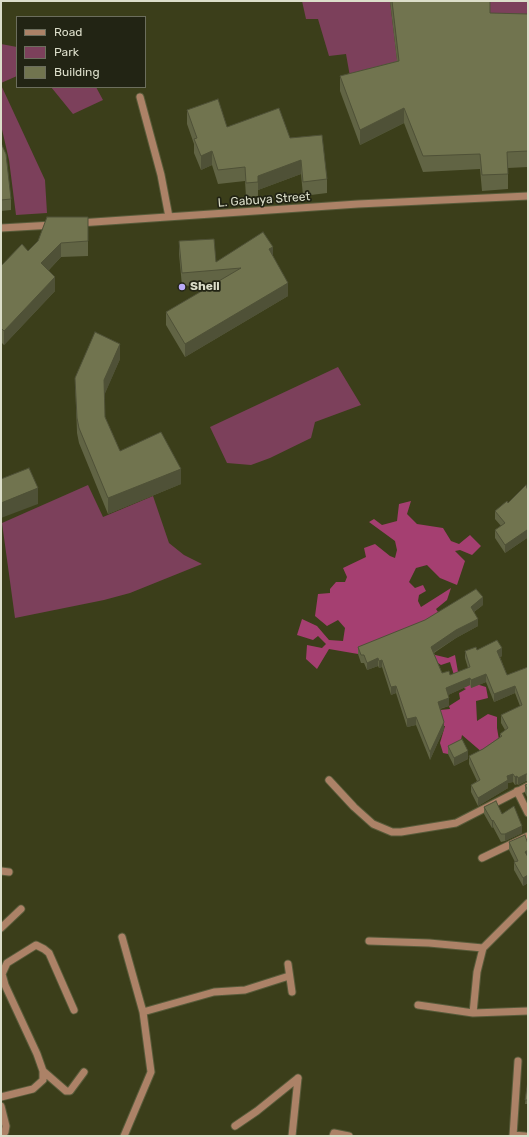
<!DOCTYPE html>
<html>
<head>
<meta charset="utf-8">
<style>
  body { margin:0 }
  #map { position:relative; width:529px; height:1137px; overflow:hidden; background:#3b3e1a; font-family:Rubik,sans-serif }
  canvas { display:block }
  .frame { position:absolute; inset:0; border:2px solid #dcdeca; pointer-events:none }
  .legend { position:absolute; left:16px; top:16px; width:130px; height:72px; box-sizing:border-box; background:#222414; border:1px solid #6c6e5d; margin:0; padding:5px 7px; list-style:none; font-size:12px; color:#dcdeca }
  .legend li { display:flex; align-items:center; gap:8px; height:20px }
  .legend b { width:20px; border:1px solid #6c6e5d }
</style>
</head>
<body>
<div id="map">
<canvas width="529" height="1137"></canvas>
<div class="frame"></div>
<ul class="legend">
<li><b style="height:5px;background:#ac8267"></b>Road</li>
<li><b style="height:11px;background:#7c405b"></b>Park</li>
<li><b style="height:11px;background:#71744f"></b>Building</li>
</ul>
</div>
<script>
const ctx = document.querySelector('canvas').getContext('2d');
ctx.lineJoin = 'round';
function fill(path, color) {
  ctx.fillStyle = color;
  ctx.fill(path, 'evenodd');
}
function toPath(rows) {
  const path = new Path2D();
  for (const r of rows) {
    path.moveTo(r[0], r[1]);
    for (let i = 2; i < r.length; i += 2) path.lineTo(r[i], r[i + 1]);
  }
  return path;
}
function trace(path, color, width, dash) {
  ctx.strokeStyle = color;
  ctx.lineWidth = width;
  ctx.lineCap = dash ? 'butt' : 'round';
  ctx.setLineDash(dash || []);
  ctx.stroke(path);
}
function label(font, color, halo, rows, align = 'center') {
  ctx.font = font + ' Rubik,sans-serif';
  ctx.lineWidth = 3.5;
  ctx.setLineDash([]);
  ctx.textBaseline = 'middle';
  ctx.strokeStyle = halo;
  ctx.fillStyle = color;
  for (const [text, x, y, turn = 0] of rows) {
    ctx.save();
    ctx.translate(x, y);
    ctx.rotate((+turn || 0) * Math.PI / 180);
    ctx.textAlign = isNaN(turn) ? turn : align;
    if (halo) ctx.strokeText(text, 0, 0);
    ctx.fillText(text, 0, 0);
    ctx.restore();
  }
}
fill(toPath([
  [302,1,390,1,399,76,352,88,346,54,329,56,318,19,306,19],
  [490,1,528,1,528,30,490,29],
  [1,44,17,47,17,76,1,83],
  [1,85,45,180,47,213,16,215,9,160,1,125],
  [51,87,96,87,103,100,73,114],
  [338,367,361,405,315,422,311,438,270,458,251,465,227,463,210,427],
  [88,485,103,517,153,496,169,543,184,555,202,564,130,593,104,600,15,618,2,523]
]), '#7c405b');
fill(toPath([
  [411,501,407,514,417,524,443,528,451,541,459,544,470,535,481,546,472,555,460,550,455,551,465,561,457,585,440,578,427,565,416,568,409,582,415,588,423,585,426,591,419,595,418,601,421,607,451,588,447,600,436,609,440,615,358,654,329,649,317,669,306,659,307,645,322,648,326,644,318,636,313,640,297,635,302,619,317,626,329,640,343,641,345,628,338,620,327,626,315,616,318,594,330,593,330,589,336,582,345,582,347,577,343,568,366,557,364,548,375,544,390,556,395,558,397,550,395,541,369,522,374,519,382,525,397,521,399,504],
  [431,654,448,658,455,655,458,672,466,681,486,687,488,698,476,701,477,721,488,714,497,717,497,728,500,746,483,753,462,735,461,740,448,754,443,753,440,743,445,726,436,726,440,710,450,709,449,706,460,699,459,693,466,689,457,685,450,662,441,665,431,658]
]), '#a53f71');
const minor = toPath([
  [140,97,161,175,169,217],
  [79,223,358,204,528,196],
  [1,228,53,225],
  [329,780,354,807,373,824,392,832,401,832,456,823,528,786],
  [517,791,528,813],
  [482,858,528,836],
  [1,871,9,872],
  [1,928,21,909],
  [122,937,143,1012,151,1072,124,1136],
  [369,941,429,943,483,948],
  [288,964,292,992],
  [418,1005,473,1013,528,1011],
  [143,1012,214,992,245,990,289,976],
  [473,1013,477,972,483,948,528,903],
  [43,1071,66,1091,70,1091,84,1072],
  [1,1097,33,1089,43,1080,43,1071,37,1054,5,985,2,974,7,963,36,945,44,949,49,953,74,1010],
  [1,1106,6,1126,5,1132,1,1136],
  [235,1126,257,1111,298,1078],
  [513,1135,525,1136],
  [292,1136,298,1078],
  [333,1136,334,1133,349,1136],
  [513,1136,518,1061]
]);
trace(minor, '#585b3a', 9);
trace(minor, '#ac8267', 7);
fill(toPath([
  [390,1,490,1,490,13,528,14,528,167,508,168,508,189,482,191,480,169,423,172,404,123,360,145,340,91,340,76,397,61],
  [187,110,227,127,290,138,327,179,327,193,303,196,301,174,258,190,258,196,246,197,245,181,218,184,212,165,201,170,194,153,194,144,187,124],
  [1,143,11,199,11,210,1,211],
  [88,217,88,256,61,257,49,270,55,291,4,345,1,342,1,266,28,251,38,241],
  [179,241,216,262,273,256,288,296,185,357,166,325,166,312,215,284,182,286,179,254],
  [120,359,104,395,105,417,120,451,181,484,108,514,79,443,77,433,75,378],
  [528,491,528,542,527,538,505,553,495,538,495,530,501,526,495,519,495,511],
  [483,605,474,612,478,626,456,638,434,653,442,673,450,675,468,668,465,658,465,651,477,650,502,656,500,657,507,675,528,667,528,782,526,781,518,785,517,784,515,785,513,782,508,783,508,788,478,806,471,792,471,785,477,781,469,764,469,756,483,749,500,737,500,734,505,730,501,723,501,715,520,706,515,693,494,702,486,682,471,688,470,685,448,695,449,706,440,709,444,729,430,760,416,725,407,727,396,693,391,695,382,667,379,668,378,666,367,670,364,663,361,663,358,654,358,647],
  [448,746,468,759,454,766,448,754],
  [528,784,528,799,525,793,525,785],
  [484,807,502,814,522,833,505,841,501,842,493,827,492,828,484,814],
  [509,842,528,844,528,883,523,886,514,870,514,862,515,862,509,850],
  [528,1081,528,1104,525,1104]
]), '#616444');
fill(toPath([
  [404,108,404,123,360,145,360,130],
  [212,151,212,165,201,170,201,156],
  [301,160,301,174,258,190,258,176],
  [61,243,61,257,41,278,41,263],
  [273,247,273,260,269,249],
  [55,277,55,291,4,345,4,331],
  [288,283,288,296,185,357,185,344],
  [120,344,120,359,104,396,104,380],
  [181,469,181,484,108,514,108,498],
  [38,488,38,504,1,518,1,503],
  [527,530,527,538,505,553,505,545],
  [483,597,483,605,471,614,471,607],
  [478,619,478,626,456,638,431,654,431,647,456,630],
  [502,648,502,656,497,659,497,651],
  [378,658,378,666,367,670,367,663],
  [382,660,382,667,379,668,379,661],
  [486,674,486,682,471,688,471,680],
  [470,678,470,685,446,696,446,688],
  [396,686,396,693,391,695,391,687],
  [515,686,515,693,494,702,494,694],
  [449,698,449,706,438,709,438,702],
  [416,717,416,725,407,727,407,719],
  [444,722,444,729,430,760,430,752],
  [468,751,468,759,454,766,454,758],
  [513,774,513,782,508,783,508,788,478,806,478,798,507,776],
  [526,774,526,781,518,785,518,778],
  [517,776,517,784,515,785,515,777],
  [493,820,493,827,492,828,492,821],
  [522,826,522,833,505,841,505,834],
  [528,850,528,858,525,852],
  [528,875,528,883,523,886,523,878]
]), '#4f5137');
const building = toPath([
  [392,1,490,1,490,13,528,14,528,151,507,152,508,174,482,175,480,154,423,156,404,108,360,130,340,76,399,61,392,1],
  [218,99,227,127,279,108,290,138,322,135,327,179,303,182,301,160,258,176,258,182,246,183,245,167,218,170,212,151,201,156,194,139,197,138,187,110,218,99],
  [1,143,6,154,11,199,1,200,1,143],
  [47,217,88,217,88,241,61,243,41,263,55,277,4,331,1,328,1,266,22,244,28,251,38,241,47,217],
  [263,232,273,247,269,249,288,283,185,344,166,312,241,268,182,273,179,241,214,239,216,262,263,232],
  [95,332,120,344,104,380,105,417,120,451,161,432,181,469,108,498,79,428,77,418,75,378,95,332],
  [29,468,38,488,1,503,1,479,29,468],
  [526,485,528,491,528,534,527,530,505,545,495,530,505,523,495,511,507,501,508,503,526,485],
  [476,589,483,597,471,607,478,619,456,630,431,647,442,673,449,671,450,675,470,667,465,651,476,647,477,650,497,640,502,648,497,651,507,675,528,667,528,774,526,774,518,778,517,776,515,777,513,774,507,776,508,780,478,798,471,785,480,780,469,756,483,749,502,736,500,734,508,728,501,715,522,705,515,686,494,694,486,674,471,680,470,678,446,688,449,698,438,702,444,722,430,752,416,717,407,719,396,686,391,687,382,660,379,661,378,658,367,663,364,655,361,655,358,647,425,620,476,589],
  [462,739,468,751,454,758,448,746,462,739],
  [528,784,528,791,525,785,528,784],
  [496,801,502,814,514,806,522,826,505,834,501,834,493,820,492,821,484,807,496,801],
  [525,835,528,844,528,850,525,852,528,857,528,875,523,878,514,862,518,861,509,842,525,835],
  [528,1081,528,1100,525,1100,528,1081]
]);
fill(building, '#71744f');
trace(building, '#4f5137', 1);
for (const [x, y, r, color] of [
  [182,287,4,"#baaaf7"]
]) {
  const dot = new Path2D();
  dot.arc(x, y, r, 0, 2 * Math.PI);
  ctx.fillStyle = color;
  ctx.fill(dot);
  trace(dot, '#222414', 1.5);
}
label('12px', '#dcdeca', '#222414', [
  ["L. Gabuya Street",264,200,-4]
]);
label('bold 12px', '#dcdeca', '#222414', [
  ["Shell",190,287]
], 'left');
</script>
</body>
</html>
